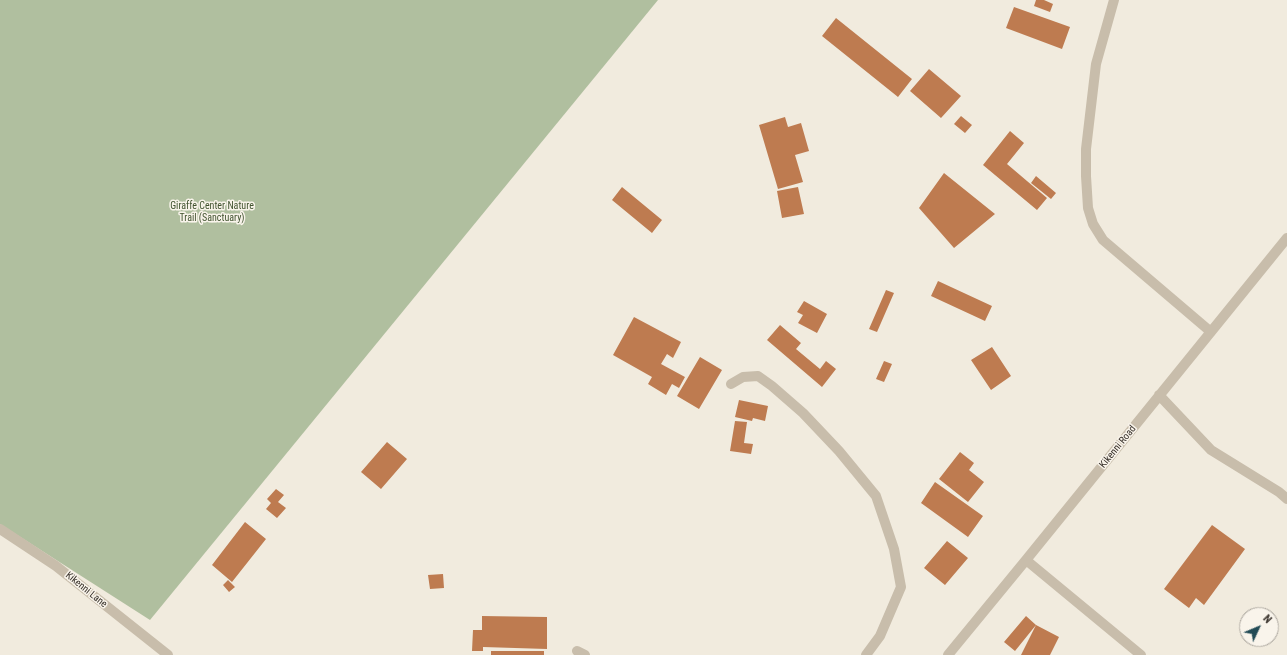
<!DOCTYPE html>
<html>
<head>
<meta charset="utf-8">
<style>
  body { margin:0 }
  #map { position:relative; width:1287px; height:655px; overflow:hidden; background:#f1ebde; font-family:"Roboto Condensed",sans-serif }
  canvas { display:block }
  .north { position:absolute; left:1239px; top:607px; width:40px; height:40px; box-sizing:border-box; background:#f9f4eb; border:1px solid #aba69e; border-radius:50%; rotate:46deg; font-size:11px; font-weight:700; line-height:16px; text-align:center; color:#37302a }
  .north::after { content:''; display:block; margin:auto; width:14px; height:18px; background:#224b56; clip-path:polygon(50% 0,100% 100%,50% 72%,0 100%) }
</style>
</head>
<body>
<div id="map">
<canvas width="1287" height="655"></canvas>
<div class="north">N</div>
</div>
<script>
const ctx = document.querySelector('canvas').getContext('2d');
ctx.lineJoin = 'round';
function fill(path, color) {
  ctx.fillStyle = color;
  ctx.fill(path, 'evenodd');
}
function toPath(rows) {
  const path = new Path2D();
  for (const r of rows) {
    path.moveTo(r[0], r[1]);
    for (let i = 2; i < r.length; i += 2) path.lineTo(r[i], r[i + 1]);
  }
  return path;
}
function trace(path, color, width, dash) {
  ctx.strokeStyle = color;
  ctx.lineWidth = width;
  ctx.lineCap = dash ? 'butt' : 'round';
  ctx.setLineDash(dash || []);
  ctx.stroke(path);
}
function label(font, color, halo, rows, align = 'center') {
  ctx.font = font + ' "Roboto Condensed",sans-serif';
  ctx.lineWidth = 3;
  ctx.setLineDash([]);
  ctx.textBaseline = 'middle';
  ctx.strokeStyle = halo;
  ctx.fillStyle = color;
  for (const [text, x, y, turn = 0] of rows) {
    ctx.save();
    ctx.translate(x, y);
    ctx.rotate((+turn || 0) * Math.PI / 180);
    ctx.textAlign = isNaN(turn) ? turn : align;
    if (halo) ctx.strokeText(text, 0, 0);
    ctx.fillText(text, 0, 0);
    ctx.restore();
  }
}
fill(toPath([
  [0,0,658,0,150,620,0,524]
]), '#b0bf9f');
fill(toPath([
  [1036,0,1044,0,1053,4,1050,12,1034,6],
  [1014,7,1070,27,1062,49,1006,28],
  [836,18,912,79,898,97,822,36],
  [929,69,961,96,941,118,910,91],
  [961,116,972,125,965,133,954,124],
  [785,117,788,127,801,123,809,151,795,155,803,182,778,189,759,125],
  [1010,131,1024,143,1007,164,1047,198,1037,210,983,165],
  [944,173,995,214,954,248,919,208],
  [1036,176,1056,193,1051,199,1031,183],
  [622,187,662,220,652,233,612,200],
  [798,187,804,214,782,218,777,191],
  [938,281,992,306,985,321,931,296],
  [886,290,894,293,877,332,869,329],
  [804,301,827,314,817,333,798,323,803,315,797,312],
  [634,317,681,342,673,358,667,354,661,364,685,377,679,388,672,384,666,395,648,384,652,377,613,355],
  [780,325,801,343,796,349,820,369,826,361,836,369,822,387,767,340],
  [992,347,1011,376,991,390,971,360],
  [700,357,722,370,699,409,677,396],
  [884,361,892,364,884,382,876,379],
  [739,400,768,406,765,421,753,418,752,421,735,417],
  [735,421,747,422,744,443,753,444,751,454,730,451],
  [387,442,407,459,381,489,361,472],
  [960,452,974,463,969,470,984,482,968,502,939,479],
  [935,482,983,516,968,537,921,503],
  [276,489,284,495,278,502,286,508,277,518,266,509,271,503,267,499],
  [245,522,266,539,232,582,212,565],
  [1212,525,1245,549,1204,605,1196,598,1189,608,1164,589],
  [947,541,968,558,945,585,924,568],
  [443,574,444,588,430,589,428,575],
  [228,580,235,587,229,592,223,585],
  [482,616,547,617,547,649,483,647,483,651,472,651,473,630,482,630],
  [1026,616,1036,625,1015,651,1004,642],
  [1036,625,1059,637,1050,655,1021,655],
  [491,651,544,651,544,655,491,655]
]), '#be7b50');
trace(toPath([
  [1114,0,1096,64,1086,149,1086,176,1088,208,1093,224,1103,240,1211,332],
  [731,384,743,377,758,376,772,386,803,413,839,451,876,496,894,549,901,587,880,636,866,655],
  [1159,395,1211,450,1279,492,1287,499],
  [0,529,56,566,168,655],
  [1026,560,1141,655],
  [577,651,585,655],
  [948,655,1026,560,1287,238]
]), '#c8bdab', 10);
label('10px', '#41532f', '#f9f4eb', [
  ["Giraffe Center Nature",212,206],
  ["Trail (Sanctuary)",212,218]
]);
label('10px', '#37302a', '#f9f4eb', [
  ["Kikenni Road",1118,447,-51],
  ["Kikenni Lane",86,590,39]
]);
</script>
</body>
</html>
